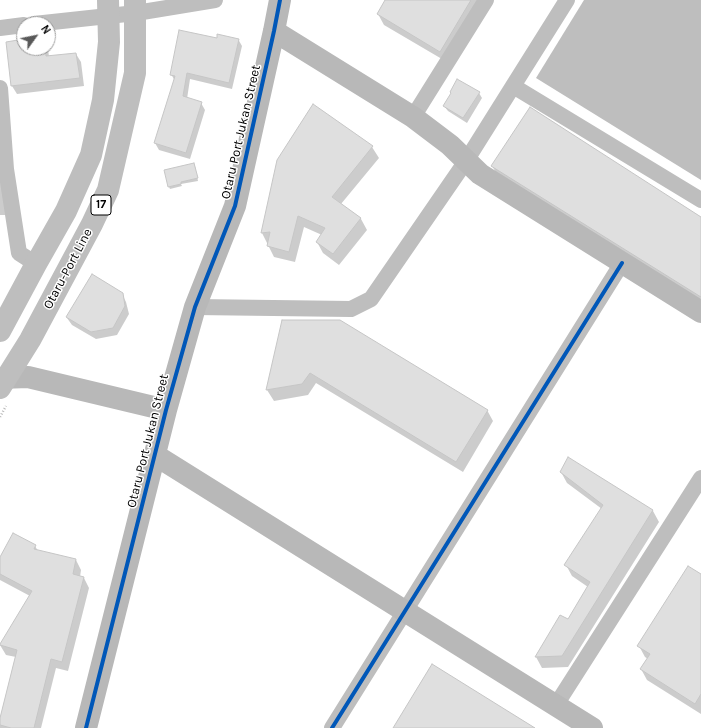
<!DOCTYPE html>
<html>
<head>
<meta charset="utf-8">
<style>
  body { margin:0 }
  #map { position:relative; width:701px; height:728px; overflow:hidden; background:#fff; font-family:Karla,sans-serif }
  canvas { display:block }
  .north { position:absolute; left:16px; top:16px; width:40px; height:40px; box-sizing:border-box; background:#fff; border:1px solid #999; border-radius:50%; rotate:57deg; font-size:11px; font-weight:700; line-height:16px; text-align:center; color:#000 }
  .north::after { content:''; display:block; margin:auto; width:14px; height:18px; background:#595959; clip-path:polygon(50% 0,100% 100%,50% 72%,0 100%) }
</style>
</head>
<body>
<div id="map">
<canvas width="701" height="728"></canvas>
<div class="north">N</div>
</div>
<script>
const ctx = document.querySelector('canvas').getContext('2d');
ctx.lineJoin = 'round';
function fill(path, color) {
  ctx.fillStyle = color;
  ctx.fill(path, 'evenodd');
}
function toPath(rows) {
  const path = new Path2D();
  for (const r of rows) {
    path.moveTo(r[0], r[1]);
    for (let i = 2; i < r.length; i += 2) path.lineTo(r[i], r[i + 1]);
  }
  return path;
}
function trace(path, color, width, dash) {
  ctx.strokeStyle = color;
  ctx.lineWidth = width;
  ctx.lineCap = dash ? 'butt' : 'round';
  ctx.setLineDash(dash || []);
  ctx.stroke(path);
}
function label(font, color, halo, rows, align = 'center') {
  ctx.font = font + ' Karla,sans-serif';
  ctx.lineWidth = 3;
  ctx.setLineDash([]);
  ctx.textBaseline = 'middle';
  ctx.strokeStyle = halo;
  ctx.fillStyle = color;
  for (const [text, x, y, turn = 0] of rows) {
    ctx.save();
    ctx.translate(x, y);
    ctx.rotate((+turn || 0) * Math.PI / 180);
    ctx.textAlign = isNaN(turn) ? turn : align;
    if (halo) ctx.strokeText(text, 0, 0);
    ctx.fillText(text, 0, 0);
    ctx.restore();
  }
}
fill(toPath([
  [584,0,701,0,701,180,536,78]
]), '#bebebe');
fill(toPath([
  [386,0,484,0,447,62,384,25,378,14],
  [217,39,238,39,242,46,232,89,190,79,187,99,201,103,205,110,190,159,159,150,155,143,175,81,171,74],
  [24,40,24,48,48,48,49,57,76,54,81,62,84,86,17,94,12,86],
  [479,93,482,98,467,123,448,111,444,106],
  [314,106,372,147,379,158,341,204,361,219,367,230,339,265,323,253,317,242,322,235,304,227,295,262,274,257,262,233],
  [0,150,7,215,0,215],
  [194,164,195,166,198,181,181,184,182,186,170,189,169,187],
  [492,166,701,218,701,302,497,174],
  [122,294,126,302,129,314,117,335,96,339,72,325,67,318],
  [283,321,487,410,493,421,463,472,316,383,308,395,274,401,267,390],
  [569,459,653,511,659,522,568,667,542,668,536,657,561,617,569,620,588,587,572,576,566,565,602,509,567,483,561,472],
  [14,534,35,546,38,551,76,560,81,570,80,577,84,578,89,588,68,671,56,668,41,728,0,728,0,722,16,657,6,655,0,645,30,596,0,580,0,559],
  [701,574,701,714,647,680,641,669,648,659,645,657,639,646]
]), '#0003');
const building = toPath([
  [385,0,471,0,440,52,377,14,385,0],
  [179,30,217,38,217,34,239,39,229,83,187,73,183,96,202,102,186,153,154,143,175,76,170,75,179,30],
  [24,39,24,48,45,48,46,56,76,53,80,78,11,86,6,42,24,39],
  [457,79,480,92,463,118,443,106,451,93,450,92,457,79],
  [313,104,373,146,332,197,361,218,333,254,316,242,325,228,298,216,289,252,267,246,270,232,261,233,277,160,313,104],
  [530,107,701,217,701,297,491,166,530,107],
  [194,163,198,178,181,182,181,184,168,187,164,170,194,163],
  [92,274,123,293,125,306,113,328,91,332,66,317,92,274],
  [282,320,340,320,488,410,456,462,310,373,302,384,266,390,282,320],
  [568,457,653,510,562,656,535,657,560,615,568,619,590,582,564,565,603,505,560,472,568,457],
  [13,533,36,545,34,549,76,559,73,574,84,577,62,662,51,659,34,728,11,728,0,725,0,718,17,650,0,645,0,644,32,591,0,574,0,557,13,533],
  [688,566,701,574,701,694,695,704,640,669,650,654,637,646,688,566],
  [432,664,535,728,393,728,432,664]
]);
fill(building, '#dfdfdf');
trace(building, '#c6c6c6', 1);
trace(toPath([
  [0,417,6,406]
]), '#b9b9b9', 2.5, [1, 2]);
trace(toPath([
  [34,24,136,13,215,0],
  [0,28,24,25],
  [513,86,701,200],
  [0,88,6,169,19,253,36,264],
  [413,117,486,0],
  [195,307,351,309,371,299,466,161,567,0],
  [556,705,701,478],
  [332,728,622,263]
]), '#bebebe', 16);
trace(toPath([
  [274,31,413,117,450,145,480,174,701,312],
  [0,378,28,377,166,410],
  [155,455,592,728],
  [86,728,166,410,195,307,235,206,274,31,280,0]
]), '#b8b8b8', 22);
trace(toPath([
  [0,331,36,264,66,211,91,155,103,100,109,42,108,0],
  [0,388,30,340,92,224,108,190,135,73,135,0]
]), '#bebebe', 22);
trace(toPath([
  [86,728,166,410,195,307,235,206,274,31,280,0],
  [332,728,622,263]
]), '#0057b8', 4);
for (const [x, y, w] of [
  [101,205,20]
]) {
  const box = new Path2D();
  box.roundRect(x - w / 2, y - 10, w, 20, 3);
  ctx.fillStyle = '#fff';
  ctx.fill(box);
  trace(box, '#000', 1);
}
label('bold 12px', '#000', null, [
  ["17",101,205]
]);
label('13px', '#000', '#fff', [
  ["Otaru Port Jukan Street",241,132,-77],
  ["Otaru-Port Line",68,269,-62],
  ["Otaru Port Jukan Street",148,441,-76]
]);
</script>
</body>
</html>
